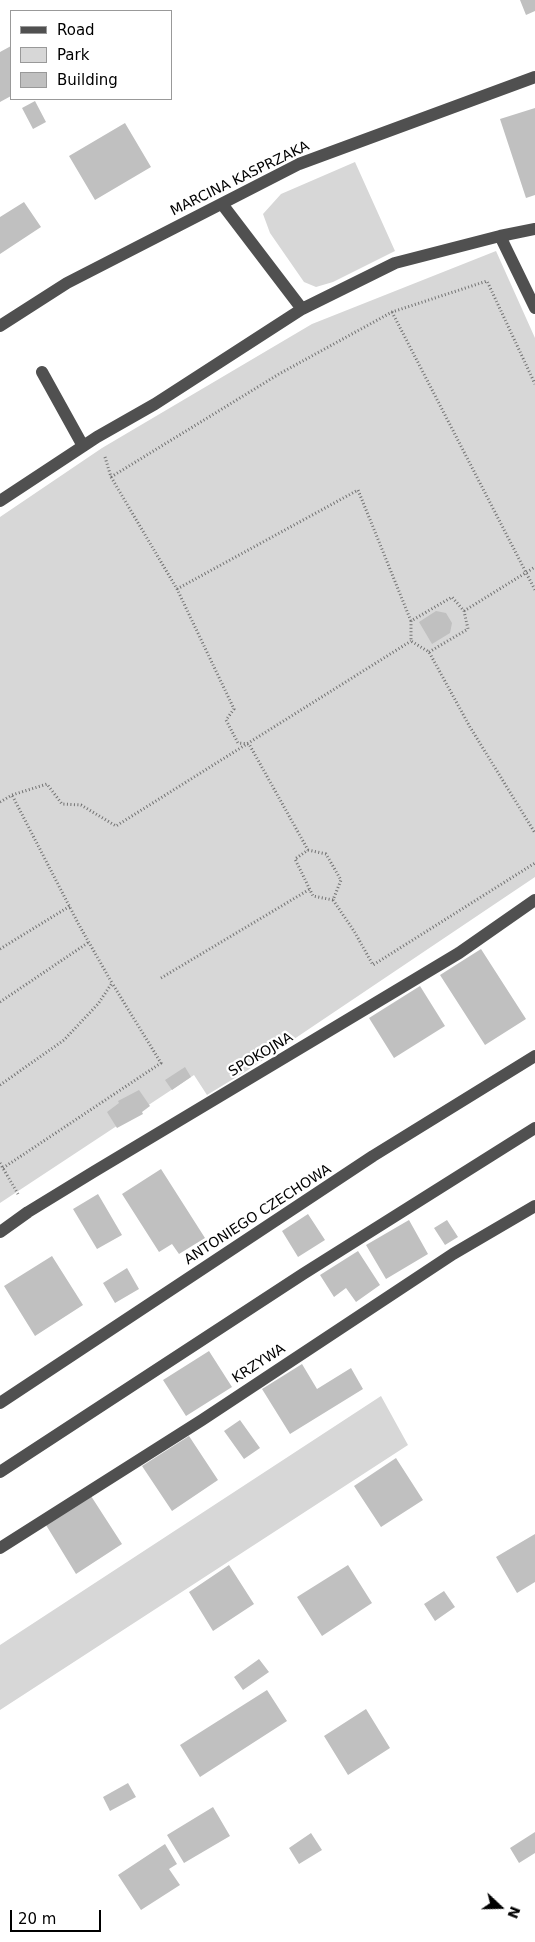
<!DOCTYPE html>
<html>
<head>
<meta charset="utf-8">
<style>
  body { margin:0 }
  #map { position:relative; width:535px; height:1942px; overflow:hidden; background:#fff; font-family:"DejaVu Sans",sans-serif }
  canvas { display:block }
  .legend { position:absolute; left:10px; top:10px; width:162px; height:90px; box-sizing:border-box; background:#fff; border:1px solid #999; margin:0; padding:6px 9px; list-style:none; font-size:15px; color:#000 }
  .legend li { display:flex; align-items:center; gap:10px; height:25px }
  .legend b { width:25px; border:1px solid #999 }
  .north { position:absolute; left:475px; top:1882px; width:50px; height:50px; -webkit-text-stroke:4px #fff; paint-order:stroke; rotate:111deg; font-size:14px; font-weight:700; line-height:20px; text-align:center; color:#000 }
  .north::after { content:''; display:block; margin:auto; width:18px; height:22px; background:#000; clip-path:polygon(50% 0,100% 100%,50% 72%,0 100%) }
  .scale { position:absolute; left:10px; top:1910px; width:91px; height:22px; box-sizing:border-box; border:2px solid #000; border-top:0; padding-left:6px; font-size:15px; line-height:18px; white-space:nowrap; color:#000; -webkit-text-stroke:4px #fff; paint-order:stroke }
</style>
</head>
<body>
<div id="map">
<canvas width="535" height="1942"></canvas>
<ul class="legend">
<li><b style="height:6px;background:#505050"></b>Road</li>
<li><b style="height:14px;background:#d7d7d7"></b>Park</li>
<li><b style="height:14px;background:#c0c0c0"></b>Building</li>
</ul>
<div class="north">N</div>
<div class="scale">20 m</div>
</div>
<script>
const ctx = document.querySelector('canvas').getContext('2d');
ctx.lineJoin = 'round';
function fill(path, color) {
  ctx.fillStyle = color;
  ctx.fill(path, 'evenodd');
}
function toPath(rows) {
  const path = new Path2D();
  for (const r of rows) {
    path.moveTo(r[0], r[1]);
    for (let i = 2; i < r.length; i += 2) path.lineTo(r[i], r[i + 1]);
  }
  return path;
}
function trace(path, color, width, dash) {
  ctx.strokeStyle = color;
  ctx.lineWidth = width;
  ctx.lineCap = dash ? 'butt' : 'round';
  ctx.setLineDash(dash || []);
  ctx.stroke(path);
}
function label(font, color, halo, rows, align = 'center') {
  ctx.font = font + ' "DejaVu Sans",sans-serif';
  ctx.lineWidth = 4.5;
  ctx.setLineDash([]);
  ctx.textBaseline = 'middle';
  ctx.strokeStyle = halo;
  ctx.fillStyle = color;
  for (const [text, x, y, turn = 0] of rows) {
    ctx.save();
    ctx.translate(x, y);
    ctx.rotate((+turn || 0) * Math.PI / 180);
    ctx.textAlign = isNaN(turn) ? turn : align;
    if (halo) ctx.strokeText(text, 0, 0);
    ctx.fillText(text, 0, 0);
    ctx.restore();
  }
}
fill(toPath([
  [355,162,395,251,333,282,316,287,304,282,270,233,263,214,281,194],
  [496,251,535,338,535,877,248,1070,207,1095,194,1075,0,1203,0,517,102,448,312,324],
  [381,1396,408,1445,0,1710,0,1645]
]), '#d7d7d7');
fill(toPath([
  [520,0,535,0,535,11,526,15],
  [11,46,11,96,0,102,0,52],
  [35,101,46,122,33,129,22,108],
  [535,108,535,195,526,198,500,119],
  [125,123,151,167,95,200,69,156],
  [24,202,41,227,0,254,0,217],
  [436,611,446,613,452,623,450,633,432,644,419,622],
  [481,949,526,1019,485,1045,440,975],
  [420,986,445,1026,394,1058,369,1018],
  [185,1067,191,1077,172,1090,165,1080],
  [139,1090,150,1106,142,1112,143,1114,117,1128,107,1112,119,1103,118,1101],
  [161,1169,205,1238,179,1254,172,1244,159,1252,122,1194],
  [98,1194,122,1235,97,1249,73,1209],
  [308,1214,325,1240,298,1257,282,1231],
  [409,1220,428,1254,386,1279,366,1245],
  [447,1220,458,1237,445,1245,434,1228],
  [358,1251,380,1285,356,1302,346,1288,334,1297,320,1275],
  [52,1256,83,1305,35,1336,4,1286],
  [127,1268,139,1289,115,1303,103,1283],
  [209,1351,232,1387,186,1416,163,1380],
  [302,1364,317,1389,351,1368,363,1389,290,1434,262,1389],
  [240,1420,260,1448,244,1459,224,1431],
  [189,1436,218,1480,172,1511,142,1466],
  [396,1458,423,1500,381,1527,354,1486],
  [91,1496,122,1544,76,1574,46,1525],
  [535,1534,535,1582,517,1593,496,1557],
  [229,1565,254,1604,213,1631,189,1592],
  [348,1565,372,1603,322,1636,297,1597],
  [444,1591,455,1607,435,1621,424,1604],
  [259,1659,269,1672,243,1690,234,1677],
  [267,1690,287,1721,200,1777,180,1745],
  [366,1709,390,1748,348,1775,324,1736],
  [128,1783,136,1797,110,1811,103,1797],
  [213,1807,230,1836,184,1863,167,1835],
  [535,1832,535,1853,519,1863,510,1848],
  [311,1833,322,1850,299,1864,289,1848],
  [165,1844,177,1864,169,1869,180,1885,141,1910,118,1875]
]), '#c0c0c0');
trace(toPath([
  [392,312,535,590],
  [105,457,111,477,177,589,234,709,226,720,238,743,249,744,308,850],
  [111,477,279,374,392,312,487,281,535,384],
  [177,589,358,490,411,621],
  [464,611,535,567],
  [429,652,468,629,464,611,452,597,411,621,411,641,429,652,470,727,535,833],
  [0,802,12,795,47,784,62,804,81,805,116,826,411,641],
  [308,850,326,854,341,880,333,900,313,896,295,859,308,850],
  [333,900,354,931,373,965,535,863],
  [0,949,70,906],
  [161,978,310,889],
  [0,1002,89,942],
  [0,1085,64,1040,98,1004,112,983,79,925,12,795],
  [0,1163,18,1194],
  [3,1168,161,1063,112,983]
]), '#727272', 3, [1, 2.5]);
trace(toPath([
  [222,204,302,309],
  [500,236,535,308],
  [0,326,67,283,299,164,535,77],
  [42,372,83,446],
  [0,501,97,437,155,404,302,309,395,263,500,236,535,229],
  [0,1232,28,1212,95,1171,459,953,535,900],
  [0,1403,373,1156,535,1056],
  [0,1472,303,1274,535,1128],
  [0,1548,202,1420,453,1254,535,1206]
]), '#505050', 12);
label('14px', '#000', '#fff', [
  ["MARCINA KASPRZAKA",240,179,-26],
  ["SPOKOJNA",261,1055,-31],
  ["ANTONIEGO CZECHOWA",258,1215,-33],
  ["KRZYWA",259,1364,-33]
]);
</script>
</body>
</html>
